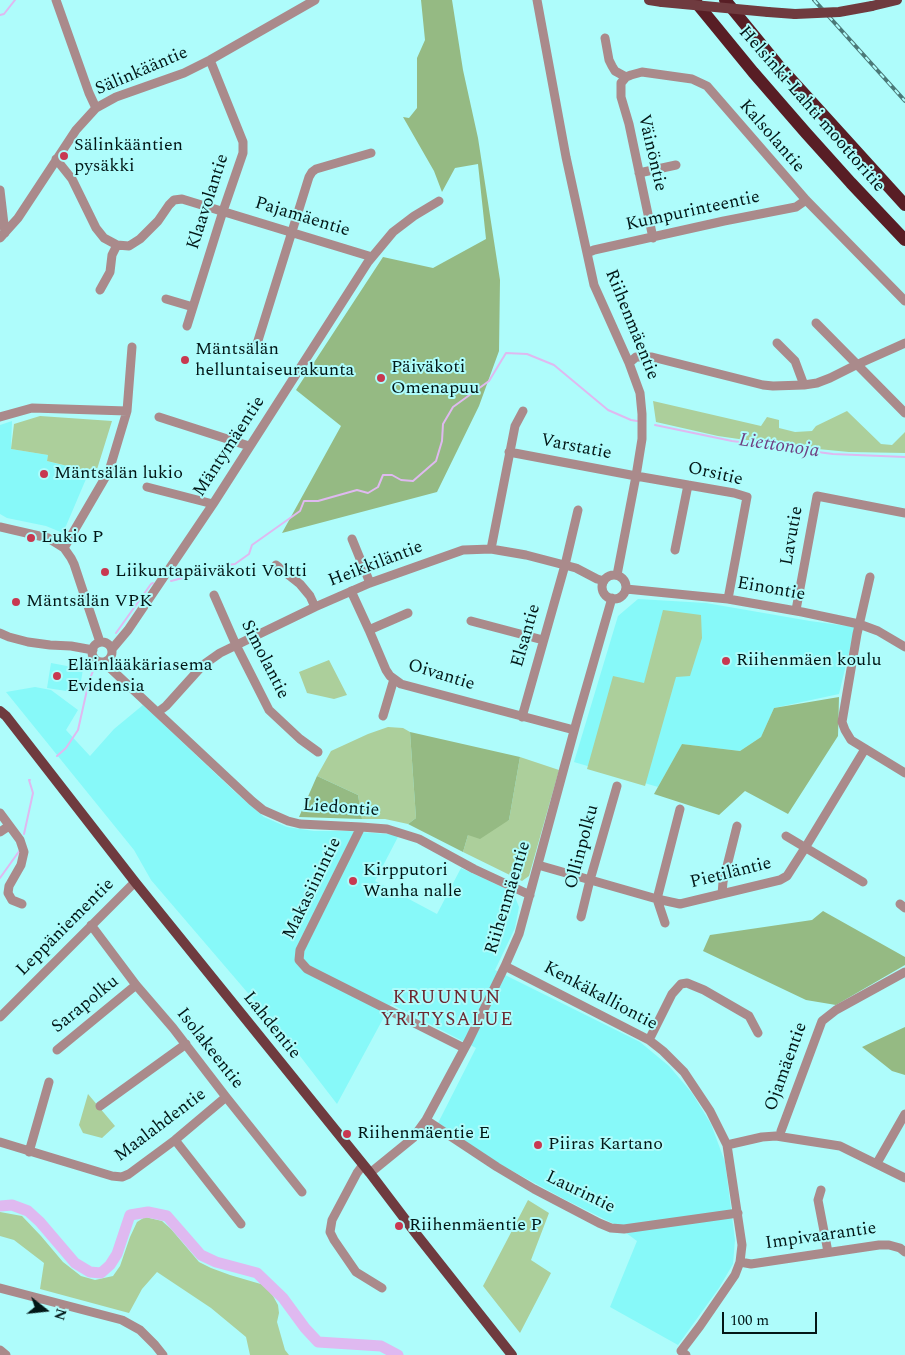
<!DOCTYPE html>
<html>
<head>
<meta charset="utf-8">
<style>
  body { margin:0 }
  #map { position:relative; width:905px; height:1355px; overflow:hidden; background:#aefcfb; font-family:Spectral,serif }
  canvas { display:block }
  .north { position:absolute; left:20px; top:1285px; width:50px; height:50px; -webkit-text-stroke:4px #aefcfb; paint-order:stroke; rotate:106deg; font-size:14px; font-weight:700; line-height:20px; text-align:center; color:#021717 }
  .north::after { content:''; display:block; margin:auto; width:18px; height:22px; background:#021717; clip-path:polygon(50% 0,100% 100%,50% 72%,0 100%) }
  .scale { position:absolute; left:722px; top:1312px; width:95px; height:22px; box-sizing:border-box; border:2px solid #021717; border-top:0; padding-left:6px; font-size:15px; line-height:18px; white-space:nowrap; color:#021717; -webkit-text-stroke:4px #aefcfb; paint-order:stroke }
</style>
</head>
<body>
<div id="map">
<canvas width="905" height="1355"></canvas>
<div class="north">N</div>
<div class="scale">100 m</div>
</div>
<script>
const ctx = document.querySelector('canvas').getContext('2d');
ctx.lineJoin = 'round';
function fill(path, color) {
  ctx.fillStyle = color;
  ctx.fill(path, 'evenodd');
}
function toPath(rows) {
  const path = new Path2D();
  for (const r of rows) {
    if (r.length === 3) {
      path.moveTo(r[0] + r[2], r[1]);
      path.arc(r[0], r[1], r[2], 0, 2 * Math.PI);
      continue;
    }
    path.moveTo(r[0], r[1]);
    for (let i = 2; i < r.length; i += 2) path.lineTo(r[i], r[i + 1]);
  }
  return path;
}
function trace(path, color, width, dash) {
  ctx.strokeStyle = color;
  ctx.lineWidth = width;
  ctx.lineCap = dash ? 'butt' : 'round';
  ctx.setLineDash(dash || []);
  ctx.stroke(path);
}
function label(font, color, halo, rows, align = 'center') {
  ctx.font = font + ' Spectral,serif';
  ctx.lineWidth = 4;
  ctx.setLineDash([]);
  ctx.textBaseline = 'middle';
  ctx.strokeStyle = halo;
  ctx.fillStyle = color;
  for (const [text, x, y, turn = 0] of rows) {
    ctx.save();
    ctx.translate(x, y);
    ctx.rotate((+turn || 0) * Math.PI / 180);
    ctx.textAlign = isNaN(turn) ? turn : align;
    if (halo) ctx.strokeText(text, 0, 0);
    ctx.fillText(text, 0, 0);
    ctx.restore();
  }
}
fill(toPath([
  [12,421,11,449,48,455,47,461,89,472,63,533,46,526,7,518,0,514,0,425],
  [638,599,706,603,810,621,855,627,839,694,774,708,761,737,740,751,682,744,658,787,574,762,618,616],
  [51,663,83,669,79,693,47,688],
  [35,687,51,690,78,710,66,730,90,756,114,729,143,705,234,791,264,817,287,827,314,831,348,831,399,835,375,881,437,914,461,868,513,892,519,907,515,928,495,970,640,1042,669,1066,692,1093,711,1124,725,1162,735,1240,733,1264,719,1288,678,1345,610,1307,637,1241,614,1224,564,1199,494,1161,438,1123,476,1048,391,1004,337,1104,283,1034,151,880,134,850,6,692]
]), '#87f9f9');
fill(toPath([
  [653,401,761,426,767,417,779,420,779,428,795,432,812,431,816,426,847,411,881,444,892,445,905,432,905,453,849,452,787,446,718,436,656,422],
  [40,416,112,421,94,479,87,477,88,471,47,461,48,455,11,449,14,424],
  [663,610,701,615,702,638,690,676,676,677,645,786,587,769,613,676,644,683],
  [329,660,347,695,334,699,307,693,299,672],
  [388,727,403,728,410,732,416,818,408,824,385,819,362,819,358,795,317,776,331,751,368,734],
  [520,757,559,770,529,876,522,881,463,852,468,835,509,820],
  [88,1094,115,1126,102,1138,83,1133,79,1125],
  [528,1200,549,1213,531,1260,551,1273,520,1333,483,1286],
  [0,1212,22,1216,41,1236,63,1262,81,1276,95,1280,113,1276,120,1266,130,1237,137,1222,145,1217,162,1221,171,1229,199,1262,211,1268,230,1275,264,1285,273,1296,278,1305,279,1313,277,1322,285,1350,289,1355,250,1355,246,1337,211,1308,157,1272,142,1289,129,1313,40,1289,44,1263,14,1240,0,1236]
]), '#accf9b');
fill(toPath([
  [421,0,452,0,463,70,478,138,500,280,499,351,479,406,437,492,282,533,341,426,296,390,383,257,433,268,486,239,478,164,455,168,442,192,434,171,403,117,409,118,417,108,417,58,425,40],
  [839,697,838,736,788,814,745,791,719,815,654,794,682,744,740,751,761,737,774,708],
  [410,732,520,757,509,820,480,839,468,835,463,852,408,824,416,818],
  [317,776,358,795,362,819,299,817],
  [823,911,905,957,905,965,836,1005,806,1000,703,951,710,935,812,920],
  [905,1027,905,1075,892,1071,862,1047]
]), '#95ba83');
trace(toPath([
  [0,15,4,14,15,0],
  [655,425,732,441,833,454,905,457],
  [171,581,194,575,221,570,227,565,235,564,249,554,252,545,300,511,304,501,318,501,357,490,368,493,378,487,383,475,392,475,401,480,413,481,436,461,442,441,443,424,453,407,489,381,506,353,527,354,554,365,608,410,631,420,637,421],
  [116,633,151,584,153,583],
  [57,756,66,748,78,730,89,681,93,671],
  [24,834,33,793,29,780,30,780],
  [0,878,20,850]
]), '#dfb9f0', 2);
trace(toPath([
  [0,1206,12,1205,28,1211,40,1222,75,1263,90,1272,101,1273,110,1265,117,1254,130,1215,148,1212,167,1216,201,1255,216,1262,257,1273,283,1298,305,1328,318,1342,381,1346,398,1355]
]), '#dfb9f0', 11);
trace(toPath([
  [56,0,89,93,96,108],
  [537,0,566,157,594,285,629,363,640,393,642,414,642,439,636,476,617,575],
  [605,38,609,60,612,66,615,71,626,77,631,75,642,72,692,79,707,86,806,200,905,301],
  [626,77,621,83,621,97,629,124,653,238],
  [56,159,72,179,96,228,104,238,117,245],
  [639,173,676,165],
  [0,190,5,233],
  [0,238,18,218,76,130,96,108,116,97,184,73,210,60,315,0],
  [587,253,594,250,724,221,796,207,806,200],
  [100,290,110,272,112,255,117,245,129,246,140,239,158,221,169,205,174,200,182,199,372,257],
  [166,299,193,307],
  [816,323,905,413],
  [187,326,223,211,243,153,243,142,210,60],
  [777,343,795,361,804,385],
  [256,347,309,177,312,172,316,169,371,153],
  [629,363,636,357,652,357,763,385,773,386,804,385,817,383,830,378,856,365,905,343],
  [0,417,32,408,127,411],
  [159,417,249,446],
  [509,452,636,476,734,493,747,497,728,599],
  [147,487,213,504],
  [0,527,48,538,64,548,71,558,74,564,100,642],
  [352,539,370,583],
  [64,548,109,471,127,411,132,347],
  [491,549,515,426,523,411],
  [675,550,688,485],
  [276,565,300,584,310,596,315,607],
  [614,587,12],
  [870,577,857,634,842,722,845,730,851,740,905,773],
  [626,589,728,599,802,612,859,624,878,631,905,647],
  [351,591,369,630,386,670,390,676,401,684,574,730],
  [214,595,236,645,269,710,300,739,318,752],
  [796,610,817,496,905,513],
  [471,621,543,640],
  [369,630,408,613],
  [0,633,9,637,28,642,50,645,71,646,93,650],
  [102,652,10],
  [112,649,128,630,213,504,368,262,393,232,414,216,439,201],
  [106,661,111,669,252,801,263,810,288,821,300,824,361,827,387,829,419,839,474,869,530,895],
  [158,712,166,706,203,665,220,653,315,607,370,583,463,550,491,549,526,555,576,568,597,579,604,581],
  [383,716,394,679],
  [522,717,565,565,578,510],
  [0,813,20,840,24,852,21,865,9,886,8,893,12,900,22,904],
  [361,827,300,950,299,960,307,969,464,1048],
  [0,832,9,826],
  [786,836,863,882],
  [538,865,657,899,680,904,780,880,787,876,805,848,865,749],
  [722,894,723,882,737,826],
  [900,904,905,908],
  [581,917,590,880,617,786],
  [665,923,657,899,680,809],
  [91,925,136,985,173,1028,226,1097,302,1192],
  [505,966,649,1040,663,1051,684,1072,710,1111,727,1145,742,1245,740,1262,735,1275,700,1326,681,1351,686,1355],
  [0,1017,135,882],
  [649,1040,672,994,681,984,687,983,704,990,749,1016,758,1033],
  [57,1050,136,985],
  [100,1106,186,1044],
  [426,1120,497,1167,534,1189,599,1223,611,1228,624,1229,738,1213],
  [781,1131,822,1021,836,1010,905,972],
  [175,1140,241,1224],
  [0,1142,112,1176,122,1177,129,1174,175,1140,226,1097],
  [727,1145,762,1137,776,1136,840,1146,905,1178],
  [29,1152,49,1082],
  [877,1163,905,1114],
  [363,1165,357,1173,332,1220,330,1232,334,1240,356,1272,382,1288],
  [370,1173,413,1138,426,1120,469,1040,505,966,519,934,577,720,612,598],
  [821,1190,818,1200,828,1252],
  [740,1262,751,1264,879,1245,889,1245,900,1248,905,1252],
  [0,1288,122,1320,140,1330,155,1345,163,1355],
  [0,1350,6,1355]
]), '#aa8a8b', 9);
trace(toPath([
  [649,0,662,2],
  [872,6,897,0],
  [768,12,795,14],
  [0,711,6,716,135,882,370,1173,417,1235,512,1355]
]), '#6f3b3f', 10);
trace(toPath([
  [694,0,753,72,806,133,851,183,905,240],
  [725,0,779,66,905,205]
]), '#581e25', 12);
const rail = toPath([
  [814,0,905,101]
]);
trace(rail, '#4b7978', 4);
trace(rail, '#aefcfb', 2, [5.5]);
trace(toPath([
  [662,2,768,12],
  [795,14,839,12,872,6]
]), '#6f3b3f', 10);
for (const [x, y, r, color] of [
  [64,156,5,"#c83850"],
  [185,360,5,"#c83850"],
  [381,378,5,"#c83850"],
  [44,474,5,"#c83850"],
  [31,538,5,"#c83850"],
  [105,572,5,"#c83850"],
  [16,602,5,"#c83850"],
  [726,661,5,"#c83850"],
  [57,676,5,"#c83850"],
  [353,881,5,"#c83850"],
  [347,1134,5,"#c83850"],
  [538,1145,5,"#c83850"],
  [399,1226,5,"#c83850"]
]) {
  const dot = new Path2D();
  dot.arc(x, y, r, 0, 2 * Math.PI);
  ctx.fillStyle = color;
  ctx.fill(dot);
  trace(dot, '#aefcfb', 2);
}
label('18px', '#021717', '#aefcfb', [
  ["Sälinkääntie",142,72,-23],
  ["Helsinki-Lahti moottoritie",811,110,49],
  ["Kalsolantie",771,137,49],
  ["Väinöntie",651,153,77],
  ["Klaavolantie",209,202,-72],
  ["Kumpurinteentie",693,212,-12],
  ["Pajamäentie",302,218,17],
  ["Riihenmäentie",631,325,68],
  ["Mäntymäentie",230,447,-57],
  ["Varstatie",576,448,11],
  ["Orsitie",715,475,13],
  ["Lavutie",793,536,-80],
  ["Heikkiläntie",376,565,-21],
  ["Einontie",771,590,10],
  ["Elsantie",527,636,-74],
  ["Simolantie",264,660,63],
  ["Oivantie",441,676,17],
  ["Liedontie",341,809,4],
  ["Ollinpolku",583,847,-75],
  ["Pietiläntie",731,874,-14],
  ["Makasiinintie",313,889,-64],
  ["Riihenmäentie",509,898,-73],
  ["Leppäniementie",66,928,-45],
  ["Kenkäkalliontie",600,997,28],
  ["Sarapolku",86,1005,-39],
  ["Lahdentie",271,1026,51],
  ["Isolakeentie",209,1049,52],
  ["Ojamäentie",787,1067,-70],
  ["Maalahdentie",161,1126,-37],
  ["Laurintie",580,1193,26],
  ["Impivaarantie",821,1237,-8]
]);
label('18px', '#021717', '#aefcfb', [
  ["Sälinkääntien",74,146],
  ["pysäkki",74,167],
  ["Mäntsälän",195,350],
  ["helluntaiseurakunta",195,371],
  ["Päiväkoti",391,368],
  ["Omenapuu",391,389],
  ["Mäntsälän lukio",54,474],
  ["Lukio P",41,538],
  ["Liikuntapäiväkoti Voltti",115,572],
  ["Mäntsälän VPK",26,602],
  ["Riihenmäen koulu",736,661],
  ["Eläinlääkäriasema",67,666],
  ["Evidensia",67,687],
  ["Kirpputori",363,871],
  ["Wanha nalle",363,892],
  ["Riihenmäentie E",357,1134],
  ["Piiras Kartano",548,1145],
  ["Riihenmäentie P",409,1226]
], 'left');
label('italic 19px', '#6f4082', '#aefcfb', [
  ["Liettonoja",779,447,8]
]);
ctx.letterSpacing = '1px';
label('19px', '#6e2831', '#aefcfb', [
  ["KRUUNUN",447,999],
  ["YRITYSALUE",447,1021]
]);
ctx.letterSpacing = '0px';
</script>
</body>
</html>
